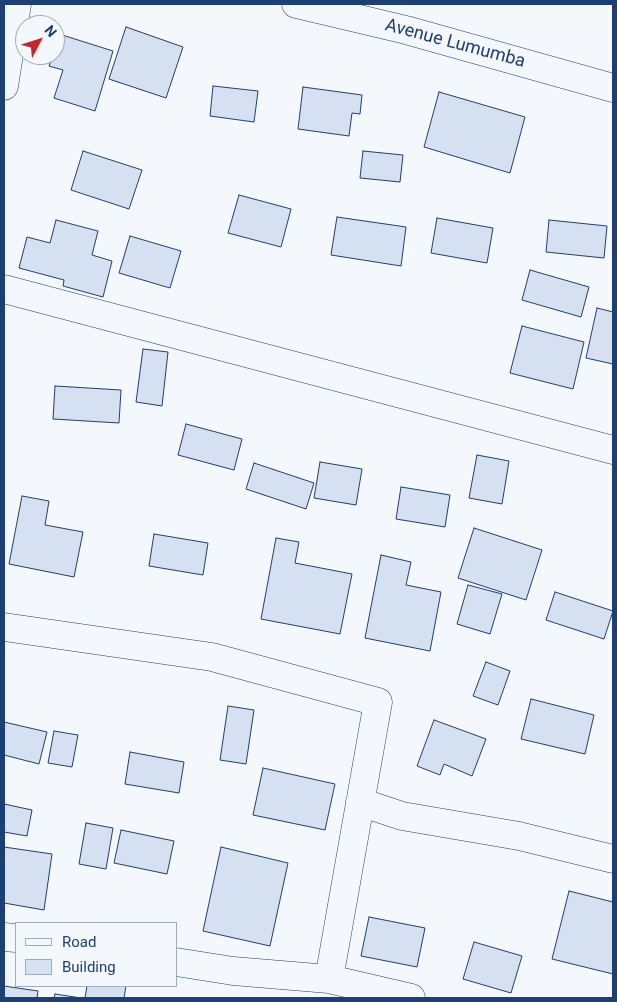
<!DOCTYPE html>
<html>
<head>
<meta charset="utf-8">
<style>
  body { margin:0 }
  #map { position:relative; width:617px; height:1002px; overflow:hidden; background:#f4f7fb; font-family:Roboto,sans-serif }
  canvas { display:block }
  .frame { position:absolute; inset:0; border:5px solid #1d3f73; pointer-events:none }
  .legend { position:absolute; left:15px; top:922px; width:162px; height:65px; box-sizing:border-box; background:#f4f7fb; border:1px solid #9eadc5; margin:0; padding:6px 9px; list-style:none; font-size:15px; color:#1d3f73 }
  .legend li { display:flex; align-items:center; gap:10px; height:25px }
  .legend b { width:25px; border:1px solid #9eadc5 }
  .north { position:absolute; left:15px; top:15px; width:50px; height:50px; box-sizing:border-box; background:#f4f7fb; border:1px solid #9eadc5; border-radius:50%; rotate:50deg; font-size:14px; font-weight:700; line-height:20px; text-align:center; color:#1d3f73 }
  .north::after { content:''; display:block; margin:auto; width:18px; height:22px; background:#c62828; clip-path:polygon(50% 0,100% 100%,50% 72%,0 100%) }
</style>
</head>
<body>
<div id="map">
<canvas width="617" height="1002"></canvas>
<div class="frame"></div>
<ul class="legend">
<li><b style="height:6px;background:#f4f7fb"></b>Road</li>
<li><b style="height:14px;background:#d5e0f0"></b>Building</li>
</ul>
<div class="north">N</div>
</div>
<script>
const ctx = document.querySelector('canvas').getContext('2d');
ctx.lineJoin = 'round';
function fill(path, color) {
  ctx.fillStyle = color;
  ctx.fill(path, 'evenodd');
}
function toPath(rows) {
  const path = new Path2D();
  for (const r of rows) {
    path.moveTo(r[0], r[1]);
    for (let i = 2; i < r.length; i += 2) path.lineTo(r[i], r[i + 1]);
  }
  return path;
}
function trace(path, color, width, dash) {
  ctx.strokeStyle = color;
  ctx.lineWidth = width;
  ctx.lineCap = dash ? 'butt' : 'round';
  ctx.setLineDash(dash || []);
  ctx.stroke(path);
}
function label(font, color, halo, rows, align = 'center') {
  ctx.font = font + ' Roboto,sans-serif';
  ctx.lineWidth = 4;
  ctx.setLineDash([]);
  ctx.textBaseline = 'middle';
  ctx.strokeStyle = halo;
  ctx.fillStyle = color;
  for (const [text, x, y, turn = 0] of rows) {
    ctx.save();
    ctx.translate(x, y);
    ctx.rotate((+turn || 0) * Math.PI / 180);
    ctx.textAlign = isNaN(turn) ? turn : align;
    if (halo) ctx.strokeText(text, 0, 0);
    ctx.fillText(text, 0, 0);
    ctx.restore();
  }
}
const building = toPath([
  [126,27,183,47,166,98,109,79,126,27],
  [59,34,113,51,95,111,54,98,63,70,49,66,53,55,55,55,55,47,59,34],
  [213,86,258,91,254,122,210,116,213,86],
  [303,87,362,95,360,114,352,113,349,136,298,129,303,87],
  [439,92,525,117,510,173,424,147,439,92],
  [83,151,142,170,129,209,71,190,83,151],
  [363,151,403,155,400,182,360,178,363,151],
  [239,195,291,209,281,247,228,233,239,195],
  [337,217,406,227,401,266,331,255,337,217],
  [437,218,493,228,487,263,431,253,437,218],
  [56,220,98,231,92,255,112,261,103,297,63,286,64,280,19,268,27,237,50,243,56,220],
  [549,220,607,226,604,258,546,252,549,220],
  [130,236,181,251,170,288,119,273,130,236],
  [530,270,589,287,581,317,522,300,530,270],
  [597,308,613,312,613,364,586,358,597,308],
  [522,326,584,342,573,389,510,373,522,326],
  [143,349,168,352,162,406,136,402,143,349],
  [55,386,121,390,119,423,53,419,55,386],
  [186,424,242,439,234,470,178,455,186,424],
  [477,455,509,461,502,504,469,498,477,455],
  [320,462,362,469,356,505,314,498,320,462],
  [254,463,314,483,306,509,246,489,254,463],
  [401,487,450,495,445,527,396,519,401,487],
  [22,496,49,501,45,525,83,532,74,577,9,564,22,496],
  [474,528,542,550,526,600,458,578,474,528],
  [154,534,208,543,203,575,149,566,154,534],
  [276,538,299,542,295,563,352,574,340,634,261,619,276,538],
  [381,555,411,562,406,585,441,592,430,651,365,638,381,555],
  [468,585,502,594,490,634,457,624,468,585],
  [555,592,613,611,604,639,546,620,555,592],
  [486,662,510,671,498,705,473,696,486,662],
  [531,699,594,715,585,754,521,739,531,699],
  [228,706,254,710,246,764,220,760,228,706],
  [434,720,486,739,472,776,444,764,440,775,417,766,434,720],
  [4,722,47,732,39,764,4,755,4,722],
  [54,731,78,735,72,767,48,763,54,731],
  [130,752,184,762,179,793,125,784,130,752],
  [263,768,335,784,325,830,253,815,263,768],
  [4,804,32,810,27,836,4,832,4,804],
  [86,823,113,828,106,869,79,864,86,823],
  [121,830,174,841,167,874,114,863,121,830],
  [4,847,52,854,44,910,4,903,4,847],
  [221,847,288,863,270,946,203,931,221,847],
  [569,891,613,902,613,974,552,959,569,891],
  [369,917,425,928,417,967,361,956,369,917],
  [474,942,522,956,511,993,463,979,474,942],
  [4,986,38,991,37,998,4,998,4,986],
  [87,986,126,986,124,998,85,998,87,986],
  [55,994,81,998,54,998,55,994]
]);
fill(building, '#d5e0f0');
trace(building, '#1d3f73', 1);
const minor = toPath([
  [296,4,406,30,613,88],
  [4,86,17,4],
  [4,289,613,450],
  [4,627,212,657,378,702,329,979],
  [360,802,402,816,519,836,613,859],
  [4,937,16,938],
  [176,962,233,971,329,979,411,998]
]);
trace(minor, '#1d3f73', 29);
trace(minor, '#f4f7fb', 28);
label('18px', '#1d3f73', '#f4f7fb', [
  ["Avenue Lumumba",455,44,15]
]);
</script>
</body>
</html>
